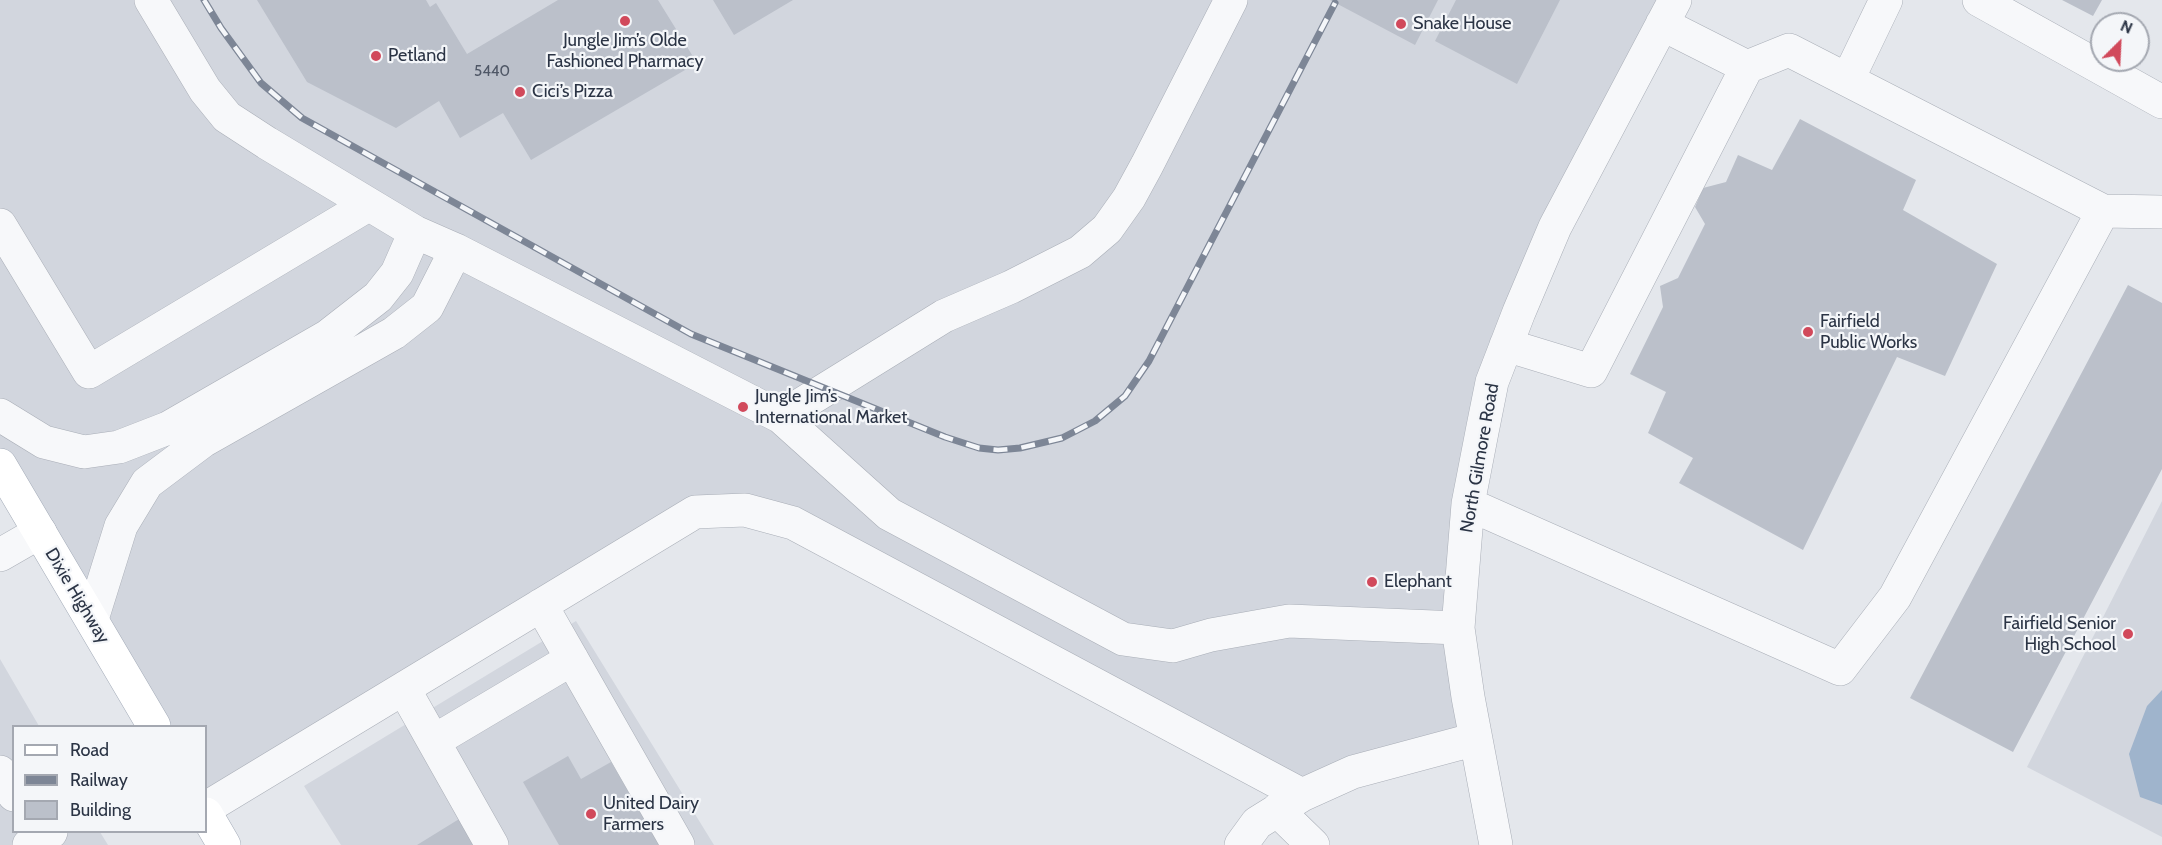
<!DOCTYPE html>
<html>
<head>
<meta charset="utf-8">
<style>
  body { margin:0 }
  #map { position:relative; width:2162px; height:845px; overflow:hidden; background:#e4e7ec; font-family:Cabin,sans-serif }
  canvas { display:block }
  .legend { position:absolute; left:12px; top:725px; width:195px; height:108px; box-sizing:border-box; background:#f4f6f9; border:2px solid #a4a8b1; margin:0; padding:8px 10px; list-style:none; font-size:18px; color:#2b3445 }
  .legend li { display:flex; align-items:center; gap:12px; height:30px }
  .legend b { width:30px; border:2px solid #a4a8b1 }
  .north { position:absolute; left:2090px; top:12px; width:60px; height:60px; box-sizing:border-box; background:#f4f6f9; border:2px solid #a4a8b1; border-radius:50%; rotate:24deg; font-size:16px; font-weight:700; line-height:24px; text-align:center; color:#2b3445 }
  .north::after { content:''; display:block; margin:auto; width:21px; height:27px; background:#d1495b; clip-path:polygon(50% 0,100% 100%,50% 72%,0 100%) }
</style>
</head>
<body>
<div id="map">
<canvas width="2162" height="845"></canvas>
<ul class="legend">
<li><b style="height:8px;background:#fff"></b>Road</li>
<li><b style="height:8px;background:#7d8696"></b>Railway</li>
<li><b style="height:16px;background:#bbc0ca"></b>Building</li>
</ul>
<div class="north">N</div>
</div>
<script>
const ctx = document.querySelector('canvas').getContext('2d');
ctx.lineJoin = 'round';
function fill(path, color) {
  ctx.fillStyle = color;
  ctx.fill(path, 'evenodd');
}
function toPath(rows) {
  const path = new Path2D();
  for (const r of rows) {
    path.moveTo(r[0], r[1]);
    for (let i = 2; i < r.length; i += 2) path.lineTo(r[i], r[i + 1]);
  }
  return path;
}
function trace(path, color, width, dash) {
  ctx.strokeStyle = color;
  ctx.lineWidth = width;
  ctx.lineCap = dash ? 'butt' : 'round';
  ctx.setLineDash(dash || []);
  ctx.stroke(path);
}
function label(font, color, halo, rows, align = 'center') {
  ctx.font = font + ' Cabin,sans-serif';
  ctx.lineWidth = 4.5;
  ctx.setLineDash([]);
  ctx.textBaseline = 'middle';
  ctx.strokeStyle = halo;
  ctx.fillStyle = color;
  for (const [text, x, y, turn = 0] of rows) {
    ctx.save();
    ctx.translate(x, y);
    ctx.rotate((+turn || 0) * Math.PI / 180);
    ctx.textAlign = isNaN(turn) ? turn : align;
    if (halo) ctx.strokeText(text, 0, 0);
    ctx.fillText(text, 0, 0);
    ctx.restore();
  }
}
fill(toPath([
  [0,0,1675,0,1555,227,1468,504,1476,739,1302,795,793,523,695,512,206,808,206,726,154,726,0,465],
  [2162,501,2162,837,2027,767],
  [576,621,714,845,341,845,304,786],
  [0,659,39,726,14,726,14,832,100,832,108,845,0,845]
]), '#d2d6de');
fill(toPath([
  [2162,690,2162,805,2140,797,2129,754,2147,706]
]), '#9fb4cc');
fill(toPath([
  [257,0,426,0,430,7,436,3,467,54,558,0,658,0,697,63,531,160,503,113,460,138,439,101,396,128,307,82],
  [713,0,793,0,734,35],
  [1330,0,1438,0,1415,45],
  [1456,0,1560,0,1517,84,1435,41],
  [2062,0,2102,0,2093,16],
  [1800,119,1916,180,1903,210,1997,264,1945,376,1897,357,1803,550,1679,483,1693,458,1648,433,1666,392,1630,374,1663,307,1660,286,1678,278,1705,224,1695,207,1703,188,1726,182,1738,155,1772,170],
  [2128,285,2162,303,2162,469,2013,752,1910,698],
  [568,756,581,779,611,762,659,845,559,845,523,782],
  [464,816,482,845,417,845]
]), '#bbc0ca');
const minor = toPath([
  [151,0,205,90,227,117,267,143,415,232,456,250,781,417,889,514,1123,639,1173,646,1211,635,1289,621,1458,628],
  [1979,0,2162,102],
  [1662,24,1747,67,1789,50,2103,211,2162,212],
  [1848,79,1886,0],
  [0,225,89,372,368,205],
  [1506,345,1591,371,1747,67],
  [0,415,44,442,84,452,119,447,168,428,328,336,378,297,397,273,415,232],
  [781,417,944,316,1011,287,1080,252,1107,229,1129,198,1147,165,1231,0],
  [1468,504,1840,669,1895,597,2103,211],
  [0,555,40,532],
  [541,605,678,845],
  [92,619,121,526,147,483,203,441,394,333,427,307,456,250],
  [404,689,492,845],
  [434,741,572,659],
  [0,772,14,795],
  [206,808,695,512,745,510,793,523,1302,795],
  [1277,810,1313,845],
  [29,845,51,832],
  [1241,845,1257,823,1302,795,1353,772,1476,739],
  [1496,845,1468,697,1458,628,1468,504,1482,432,1492,382,1519,312,1555,227,1675,0]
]);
const major = toPath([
  [0,465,154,726],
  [206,814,224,845]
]);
trace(minor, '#a9aeb7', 34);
trace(major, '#a3abb8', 34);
trace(minor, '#f7f8fa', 33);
trace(major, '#fff', 33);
const rail = toPath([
  [204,0,221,28,261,83,302,118,691,334,945,437,979,448,998,450,1020,448,1062,438,1095,421,1125,396,1149,361,1335,3]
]);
trace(rail, '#7d8696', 7);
trace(rail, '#f4f6f9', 4.5, [14]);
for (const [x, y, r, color] of [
  [625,21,6,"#d1495b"],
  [1401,24,6,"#d1495b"],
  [376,56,6,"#d1495b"],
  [520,92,6,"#d1495b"],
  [1808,332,6,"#d1495b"],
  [743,407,6,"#d1495b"],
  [1372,582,6,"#d1495b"],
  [2128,634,6,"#d1495b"],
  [591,814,6,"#d1495b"]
]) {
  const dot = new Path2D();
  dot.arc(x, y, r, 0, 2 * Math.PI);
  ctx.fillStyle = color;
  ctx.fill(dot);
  trace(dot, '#f4f6f9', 2);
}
label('15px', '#4f5766', null, [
  ["5440",492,72]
]);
label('18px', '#2b3445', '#f4f6f9', [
  ["Snake House",1413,24],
  ["Jungle Jim’s Olde",625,41,"center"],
  ["Fashioned Pharmacy",625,62,"center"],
  ["Petland",388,56],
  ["Cici’s Pizza",532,92],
  ["Fairfield",1820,322],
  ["Public Works",1820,343],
  ["Jungle Jim’s",755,397],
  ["International Market",755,418],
  ["Elephant",1384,582],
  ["Fairfield Senior",2116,624,"right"],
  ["High School",2116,645,"right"],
  ["United Dairy",603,804],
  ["Farmers",603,825]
], 'left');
label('18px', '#2b3445', '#f4f6f9', [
  ["North Gilmore Road",1480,458,-80],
  ["Dixie Highway",77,596,59]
]);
</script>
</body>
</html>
